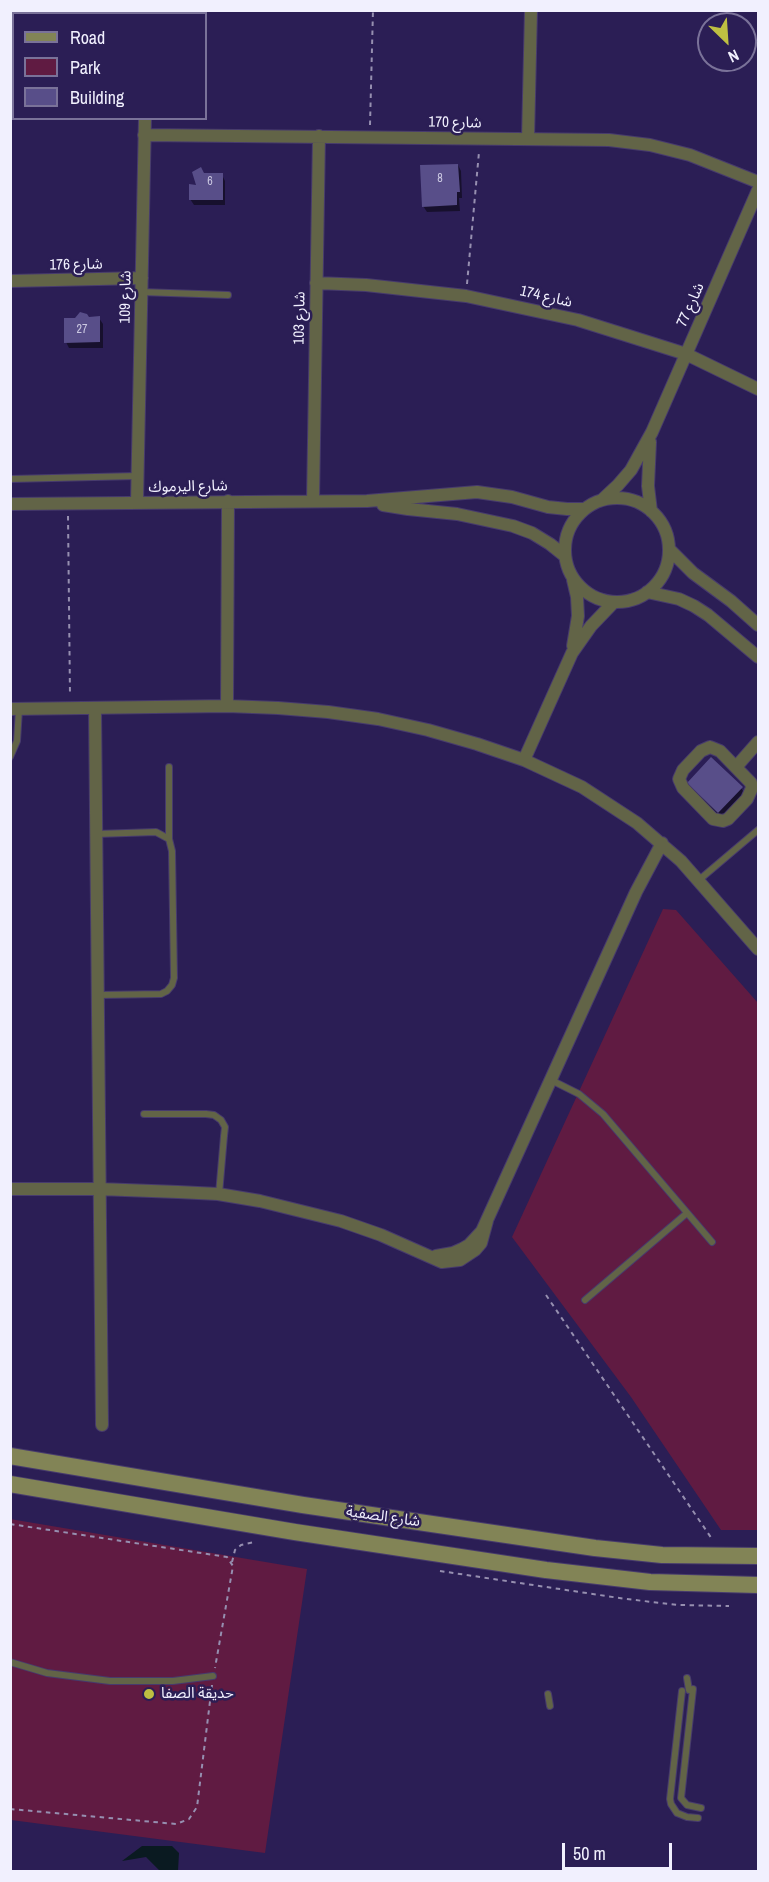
<!DOCTYPE html>
<html>
<head>
<meta charset="utf-8">
<style>
  body { margin:0 }
  #map { position:relative; width:769px; height:1882px; overflow:hidden; background:#2b1e55; font-family:"Archivo Narrow",sans-serif }
  canvas { display:block }
  .frame { position:absolute; inset:0; border:12px solid #f1f0fe; pointer-events:none }
  .legend { position:absolute; left:12px; top:12px; width:195px; height:108px; box-sizing:border-box; background:#2b1e55; border:2px solid #7a7299; margin:0; padding:8px 10px; list-style:none; font-size:18px; color:#f1f0fe }
  .legend li { display:flex; align-items:center; gap:12px; height:30px }
  .legend b { width:30px; border:2px solid #7a7299 }
  .north { position:absolute; left:697px; top:12px; width:60px; height:60px; box-sizing:border-box; background:#2b1e55; border:2px solid #7a7299; border-radius:50%; rotate:155deg; font-size:16px; font-weight:700; line-height:24px; text-align:center; color:#f1f0fe }
  .north::after { content:''; display:block; margin:auto; width:21px; height:27px; background:#bebf42; clip-path:polygon(50% 0,100% 100%,50% 72%,0 100%) }
  .scale { position:absolute; left:562px; top:1843px; width:110px; height:27px; box-sizing:border-box; border:3px solid #f1f0fe; border-top:0; padding-left:8px; font-size:18px; line-height:21px; white-space:nowrap; color:#f1f0fe; -webkit-text-stroke:4px #2b1e55; paint-order:stroke }
</style>
</head>
<body>
<div id="map">
<canvas width="769" height="1882"></canvas>
<div class="frame"></div>
<ul class="legend">
<li><b style="height:8px;background:#828456"></b>Road</li>
<li><b style="height:16px;background:#601b42"></b>Park</li>
<li><b style="height:16px;background:#584e89"></b>Building</li>
</ul>
<div class="north">N</div>
<div class="scale">50 m</div>
</div>
<script>
const ctx = document.querySelector('canvas').getContext('2d');
ctx.lineJoin = 'round';
function fill(path, color) {
  ctx.fillStyle = color;
  ctx.fill(path, 'evenodd');
}
function toPath(rows) {
  const path = new Path2D();
  for (const r of rows) {
    if (r.length === 3) {
      path.moveTo(r[0] + r[2], r[1]);
      path.arc(r[0], r[1], r[2], 0, 2 * Math.PI);
      continue;
    }
    path.moveTo(r[0], r[1]);
    for (let i = 2; i < r.length; i += 2) path.lineTo(r[i], r[i + 1]);
  }
  return path;
}
function trace(path, color, width, dash) {
  ctx.strokeStyle = color;
  ctx.lineWidth = width;
  ctx.lineCap = dash ? 'butt' : 'round';
  ctx.setLineDash(dash || []);
  ctx.stroke(path);
}
function label(font, color, halo, rows, align = 'center') {
  ctx.font = font + ' "Archivo Narrow","Noto Sans Arabic",sans-serif';
  ctx.lineWidth = 5;
  ctx.setLineDash([]);
  ctx.textBaseline = 'middle';
  ctx.strokeStyle = halo;
  ctx.fillStyle = color;
  for (const [text, x, y, turn = 0] of rows) {
    ctx.save();
    ctx.translate(x, y);
    ctx.rotate((+turn || 0) * Math.PI / 180);
    ctx.textAlign = isNaN(turn) ? turn : align;
    if (halo) ctx.strokeText(text, 0, 0);
    ctx.fillText(text, 0, 0);
    ctx.restore();
  }
}
fill(toPath([
  [663,909,676,910,758,1003,758,1530,721,1530,631,1397,512,1237],
  [10,1519,307,1569,265,1853,11,1820]
]), '#601b42');
fill(toPath([
  [142,1846,172,1846,179,1853,178,1871,160,1871,146,1857,122,1861]
]), '#0a1a21');
fill(toPath([
  [458,165,461,171,462,198,459,198,460,211,427,212,423,206],
  [203,175,222,175,225,181,225,205,194,205,190,199],
  [99,318,103,324,103,348,69,348,66,342,76,320],
  [688,783,741,788,747,797,724,821,694,792]
]), '#0007');
fill(toPath([
  [96,10,133,10,133,14,96,14],
  [458,164,460,192,457,192,457,205,422,207,420,165],
  [201,167,204,173,223,173,223,200,189,200,189,184,196,185,192,172],
  [80,312,87,314,89,317,100,316,100,342,64,343,64,318,75,318],
  [711,757,743,787,718,813,687,783]
]), '#584e89');
const lane = toPath([
  [141,292,228,295],
  [10,479,137,476],
  [10,757,17,741,19,709],
  [96,834,156,832,169,839,172,851,174,978,172,985,167,991,161,994,98,995],
  [169,839,169,767],
  [699,880,758,830],
  [551,1080,579,1094,603,1114,712,1242],
  [144,1114,206,1114,214,1115,221,1120,225,1127,224,1136,219,1194],
  [585,1300,687,1213],
  [10,1662,47,1673,110,1681,173,1681,213,1676],
  [687,1678,689,1690],
  [693,1689,681,1798,687,1805,701,1808],
  [682,1691,670,1799,671,1804,677,1813,687,1817,698,1818],
  [548,1694,550,1706]
]);
const street = toPath([
  [147,14,147,10],
  [10,102,14,103],
  [144,135,609,140,650,145,690,155,758,182],
  [528,139,531,10],
  [10,281,142,278],
  [316,283,366,285,466,296,578,320,686,354,758,389],
  [650,442,648,486,651,511],
  [617,550,52],
  [603,499,618,485,631,470,652,432,758,190],
  [313,501,319,136],
  [137,502,145,118],
  [10,504,367,501,477,492,512,497,548,507,567,509,585,509],
  [383,505,408,509,457,514,513,526,532,533,550,544,565,556],
  [669,549,693,573,731,601,758,625],
  [647,592,679,599,694,606,708,615,758,657],
  [573,646,578,616,577,597,573,580],
  [227,706,228,501],
  [95,708,102,1425],
  [10,709,227,706,278,708,328,712,378,719,428,730,477,744,524,760,582,787,637,823,681,861,758,949],
  [710,747,720,751,751,783,752,788,747,799,728,819,723,821,713,819,683,788,679,779,683,770,701,751,710,747],
  [524,760,572,653,591,626,614,602],
  [736,767,758,742],
  [10,1189,99,1189,178,1192,218,1194,260,1201,341,1221,381,1235,442,1262,460,1260,475,1250,481,1243,487,1221],
  [436,1256,453,1253,462,1249,469,1245,482,1231,636,892,662,843]
]);
const secondary = toPath([
  [10,1456,303,1505,595,1548,662,1555,758,1556],
  [10,1484,295,1532,546,1570,650,1582,758,1585]
]);
trace(lane, '#473b6d', 8);
trace(street, '#473b6d', 14);
trace(secondary, '#473b6d', 18);
trace(toPath([
  [370,125,373,10],
  [467,284,479,152],
  [68,516,70,696],
  [546,1295,712,1539],
  [10,1524,227,1557,233,1566,215,1668],
  [232,1562,235,1550,241,1545,254,1542],
  [440,1571,626,1599,679,1605,729,1606],
  [10,1809,176,1824,189,1819,197,1807,212,1685]
]), '#968fb0', 2, [4.5, 4.5]);
trace(lane, '#626447', 6);
trace(street, '#626447', 12);
trace(secondary, '#828456', 16);
for (const [x, y, r, color] of [
  [149,1694,6,"#bebf42"]
]) {
  const dot = new Path2D();
  dot.arc(x, y, r, 0, 2 * Math.PI);
  ctx.fillStyle = color;
  ctx.fill(dot);
  trace(dot, '#2b1e55', 2);
}
label('12px', '#cbc8e1', null, [
  ["8",440,179],
  ["6",210,182],
  ["27",82,330]
]);
label('15px', '#f1f0fe', '#2b1e55', [
  ["شارع 170",455,123,1],
  ["شارع 176",76,265,-1],
  ["شارع 109",126,297,-89],
  ["شارع 174",546,297,13],
  ["شارع 77",691,305,-66],
  ["شارع 103",300,318,-89],
  ["شارع اليرموك",188,487,-1],
  ["شارع الصفية",383,1517,8]
]);
label('15px', '#f1f0fe', '#2b1e55', [
  ["حديقة الصفا",161,1694]
], 'left');
</script>
</body>
</html>
